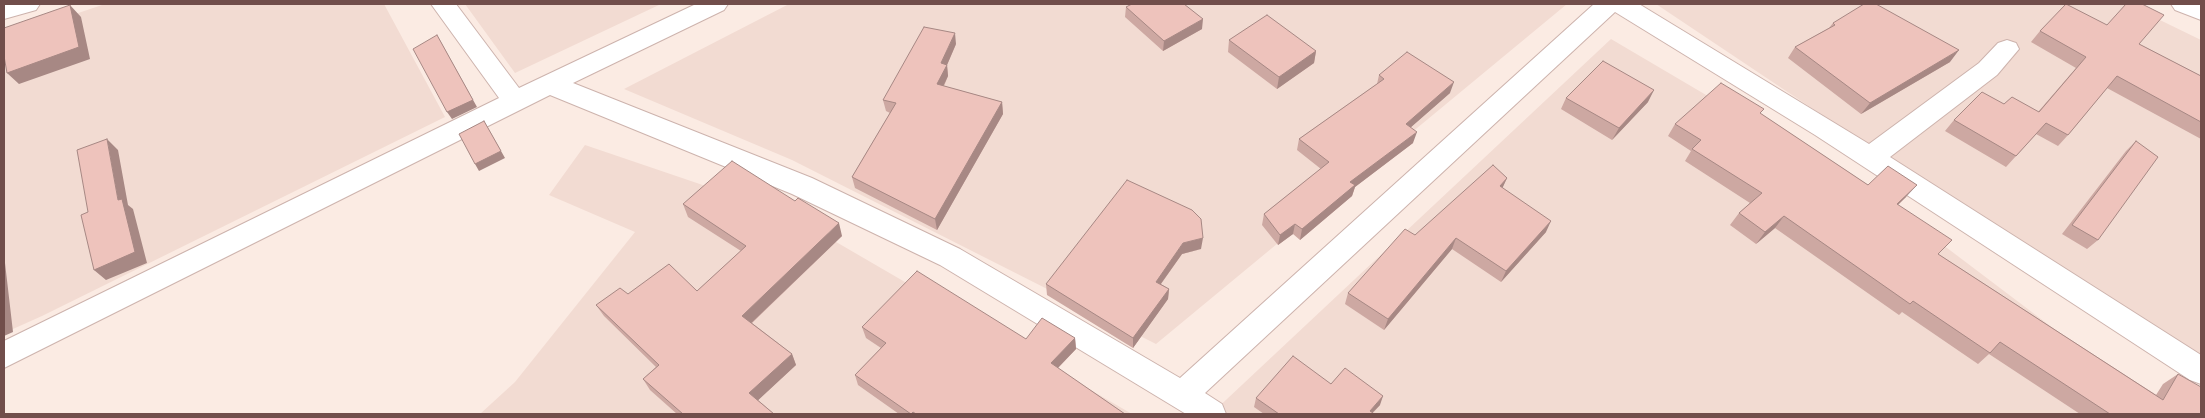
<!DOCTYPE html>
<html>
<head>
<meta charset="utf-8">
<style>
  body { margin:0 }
  #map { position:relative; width:2205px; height:418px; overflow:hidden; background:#fbebe3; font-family:"Open Sans",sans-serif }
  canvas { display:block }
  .frame { position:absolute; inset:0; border:5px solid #714e4b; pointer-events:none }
</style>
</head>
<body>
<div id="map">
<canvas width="2205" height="418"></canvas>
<div class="frame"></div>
</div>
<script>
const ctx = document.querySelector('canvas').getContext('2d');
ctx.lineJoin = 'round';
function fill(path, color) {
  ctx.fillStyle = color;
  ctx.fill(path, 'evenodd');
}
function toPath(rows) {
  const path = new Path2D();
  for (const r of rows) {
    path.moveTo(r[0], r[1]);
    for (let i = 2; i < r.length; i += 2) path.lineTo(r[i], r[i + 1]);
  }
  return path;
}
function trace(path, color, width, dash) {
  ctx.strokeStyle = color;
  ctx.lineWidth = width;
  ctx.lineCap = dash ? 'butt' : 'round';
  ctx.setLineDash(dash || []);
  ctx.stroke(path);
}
fill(toPath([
  [105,4,384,4,445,117,42,316,4,333,4,38],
  [465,4,661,4,515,73],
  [789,4,1567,4,1156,344,792,160,624,89],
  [1656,4,2127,4,2201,40,2201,362,2112,309],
  [1611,39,1881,198,2082,350,2189,414,1211,414],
  [585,145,788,214,1132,414,480,414,515,382,635,232,549,195]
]), '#f2dbd2');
const minor = toPath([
  [4,4,40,4,36,10,4,19,4,4],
  [431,4,456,4,519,88,696,4,728,4,724,10,573,83,812,178,960,249,1180,378,1594,4,1639,4,1869,144,1979,63,1998,43,2007,40,2016,43,2019,49,1997,75,1890,157,2201,355,2201,384,2190,380,1815,135,1615,12,1205,393,1222,404,1226,414,1186,414,940,265,792,194,550,95,4,368,4,341,499,98,431,4],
  [2171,4,2201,4,2201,20,2175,10,2171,4]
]);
trace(minor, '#cdb3ad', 2);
fill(minor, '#fff');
fill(toPath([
  [1126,7,1202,29,1163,51,1125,17],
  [1833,23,1950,62,1861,114,1788,58,1795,47,1829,28],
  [2040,31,2139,44,2201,76,2201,139,2107,88,2068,135,2058,146,2036,134,2006,167,1945,131,1954,120,2004,104,2038,112,2076,68,2031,42],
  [1229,40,1316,51,1314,63,1277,89,1228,52],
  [956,44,947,65,948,76,944,86,1002,102,1003,114,937,230,855,188,852,177,890,113,886,111,883,100],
  [1379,75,1450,93,1411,127,1413,143,1355,187,1352,196,1300,240,1293,234,1278,245,1262,225,1264,214,1321,169,1297,150,1299,139,1377,84],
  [1566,98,1648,102,1612,140,1561,109],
  [1761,114,1868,185,1906,197,1898,205,1938,254,2156,395,2163,384,2178,374,2201,414,2080,414,1989,354,1978,364,1902,312,1899,315,1775,228,1756,244,1730,225,1739,213,1750,203,1685,161,1691,151,1668,136,1675,124],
  [2136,141,2098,240,2087,249,2062,234,2126,151],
  [1507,178,1502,188,1546,232,1501,282,1452,249,1384,330,1345,304,1348,293],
  [683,204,842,236,752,323,792,354,796,365,758,400,774,414,677,414,650,390,643,379,656,367,604,316,596,305,697,291,741,251,688,217],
  [1201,249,1182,254,1161,284,1169,289,1168,299,1133,348,1047,295,1046,284],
  [862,327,1026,339,1075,338,1076,349,1058,368,1125,414,899,414,858,385,855,375,881,348,866,338],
  [1331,384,1380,405,1372,414,1264,414,1254,407,1256,398]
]), '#cda8a2');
fill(toPath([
  [70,5,81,17,90,59,19,84,7,73],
  [1203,19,1202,29,1163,51,1164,41],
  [955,33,956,44,947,65,948,76,939,95,937,84,941,63],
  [437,35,477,107,452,119,447,112],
  [1959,50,1950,62,1861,114,1870,103],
  [1316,51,1314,63,1277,89,1279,77],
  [1454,82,1450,93,1402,135,1406,124],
  [1654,90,1648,102,1612,140,1619,128],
  [1002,102,1003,114,937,230,935,219],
  [484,121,505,158,479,171,475,164],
  [1417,132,1413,143,1355,187,1352,196,1300,240,1302,229,1350,182],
  [107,139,118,150,128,205,133,209,147,263,106,280,94,270,118,200],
  [1507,178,1502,189,1500,186],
  [1917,185,1906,197,1886,216,1897,204],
  [1784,216,1775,228,1756,244,1765,232],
  [1551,221,1546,232,1501,282,1506,271],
  [839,223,842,236,747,327,742,316],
  [1295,224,1293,234,1278,245,1280,235],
  [1203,238,1201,249,1182,254,1155,292,1156,282,1183,243],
  [1456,238,1452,249,1384,330,1388,319],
  [4,262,5,263,13,332,4,336],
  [1169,289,1168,299,1133,348,1133,338],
  [1075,338,1076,349,1052,374,1051,363],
  [792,354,796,365,754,404,749,393],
  [1383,396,1380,405,1371,414,1370,411]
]), '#a78884');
const building = toPath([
  [1132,4,1184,4,1203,19,1164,41,1126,7,1132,4],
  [1864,4,1876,4,1959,50,1870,103,1795,47,1835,25,1833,23,1864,4],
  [2066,4,2107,25,2126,4,2142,4,2164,15,2139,44,2201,76,2201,122,2117,76,2068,135,2046,123,2016,156,1954,120,1982,92,2004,104,2012,97,2039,112,2086,57,2040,31,2066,4],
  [70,5,79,47,7,73,4,56,4,28,70,5],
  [1267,15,1316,51,1279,77,1229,40,1267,15],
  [924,27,955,33,941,63,947,65,937,84,1002,102,935,219,852,177,896,103,883,100,924,27],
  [437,35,473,100,447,112,413,49,437,35],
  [1407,52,1454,82,1406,124,1417,132,1350,182,1355,185,1302,229,1295,224,1280,235,1264,214,1329,162,1299,139,1384,79,1379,75,1407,52],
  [1603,61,1654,90,1619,128,1566,98,1603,61],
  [1721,83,1764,109,1760,113,1868,185,1888,166,1917,185,1897,204,1952,240,1938,254,2163,400,2178,374,2201,387,2201,414,2110,414,2000,342,1990,353,1913,301,1910,304,1784,216,1765,232,1739,213,1762,193,1692,149,1701,140,1675,124,1721,83],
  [484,121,501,151,475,164,459,134,484,121],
  [107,139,118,200,122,199,135,252,94,270,81,215,88,212,77,150,107,139],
  [2136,141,2158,157,2098,240,2072,225,2136,141],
  [732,161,795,201,798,198,839,223,742,316,792,354,749,393,774,414,683,414,643,379,659,365,596,305,620,288,628,294,669,264,697,291,746,246,683,204,732,161],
  [1493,165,1507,178,1500,186,1551,221,1506,271,1456,238,1388,319,1348,293,1405,229,1415,235,1493,165],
  [1127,180,1192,210,1201,219,1203,238,1183,243,1156,282,1169,289,1133,338,1046,284,1127,180],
  [917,271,1026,339,1042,318,1075,338,1051,363,1125,414,916,414,913,412,911,414,855,375,886,343,862,327,917,271],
  [1293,356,1331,384,1345,368,1383,396,1370,411,1373,413,1371,414,1279,414,1256,398,1293,356]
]);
fill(building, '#eec3bc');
trace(building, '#a78884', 1);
</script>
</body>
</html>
